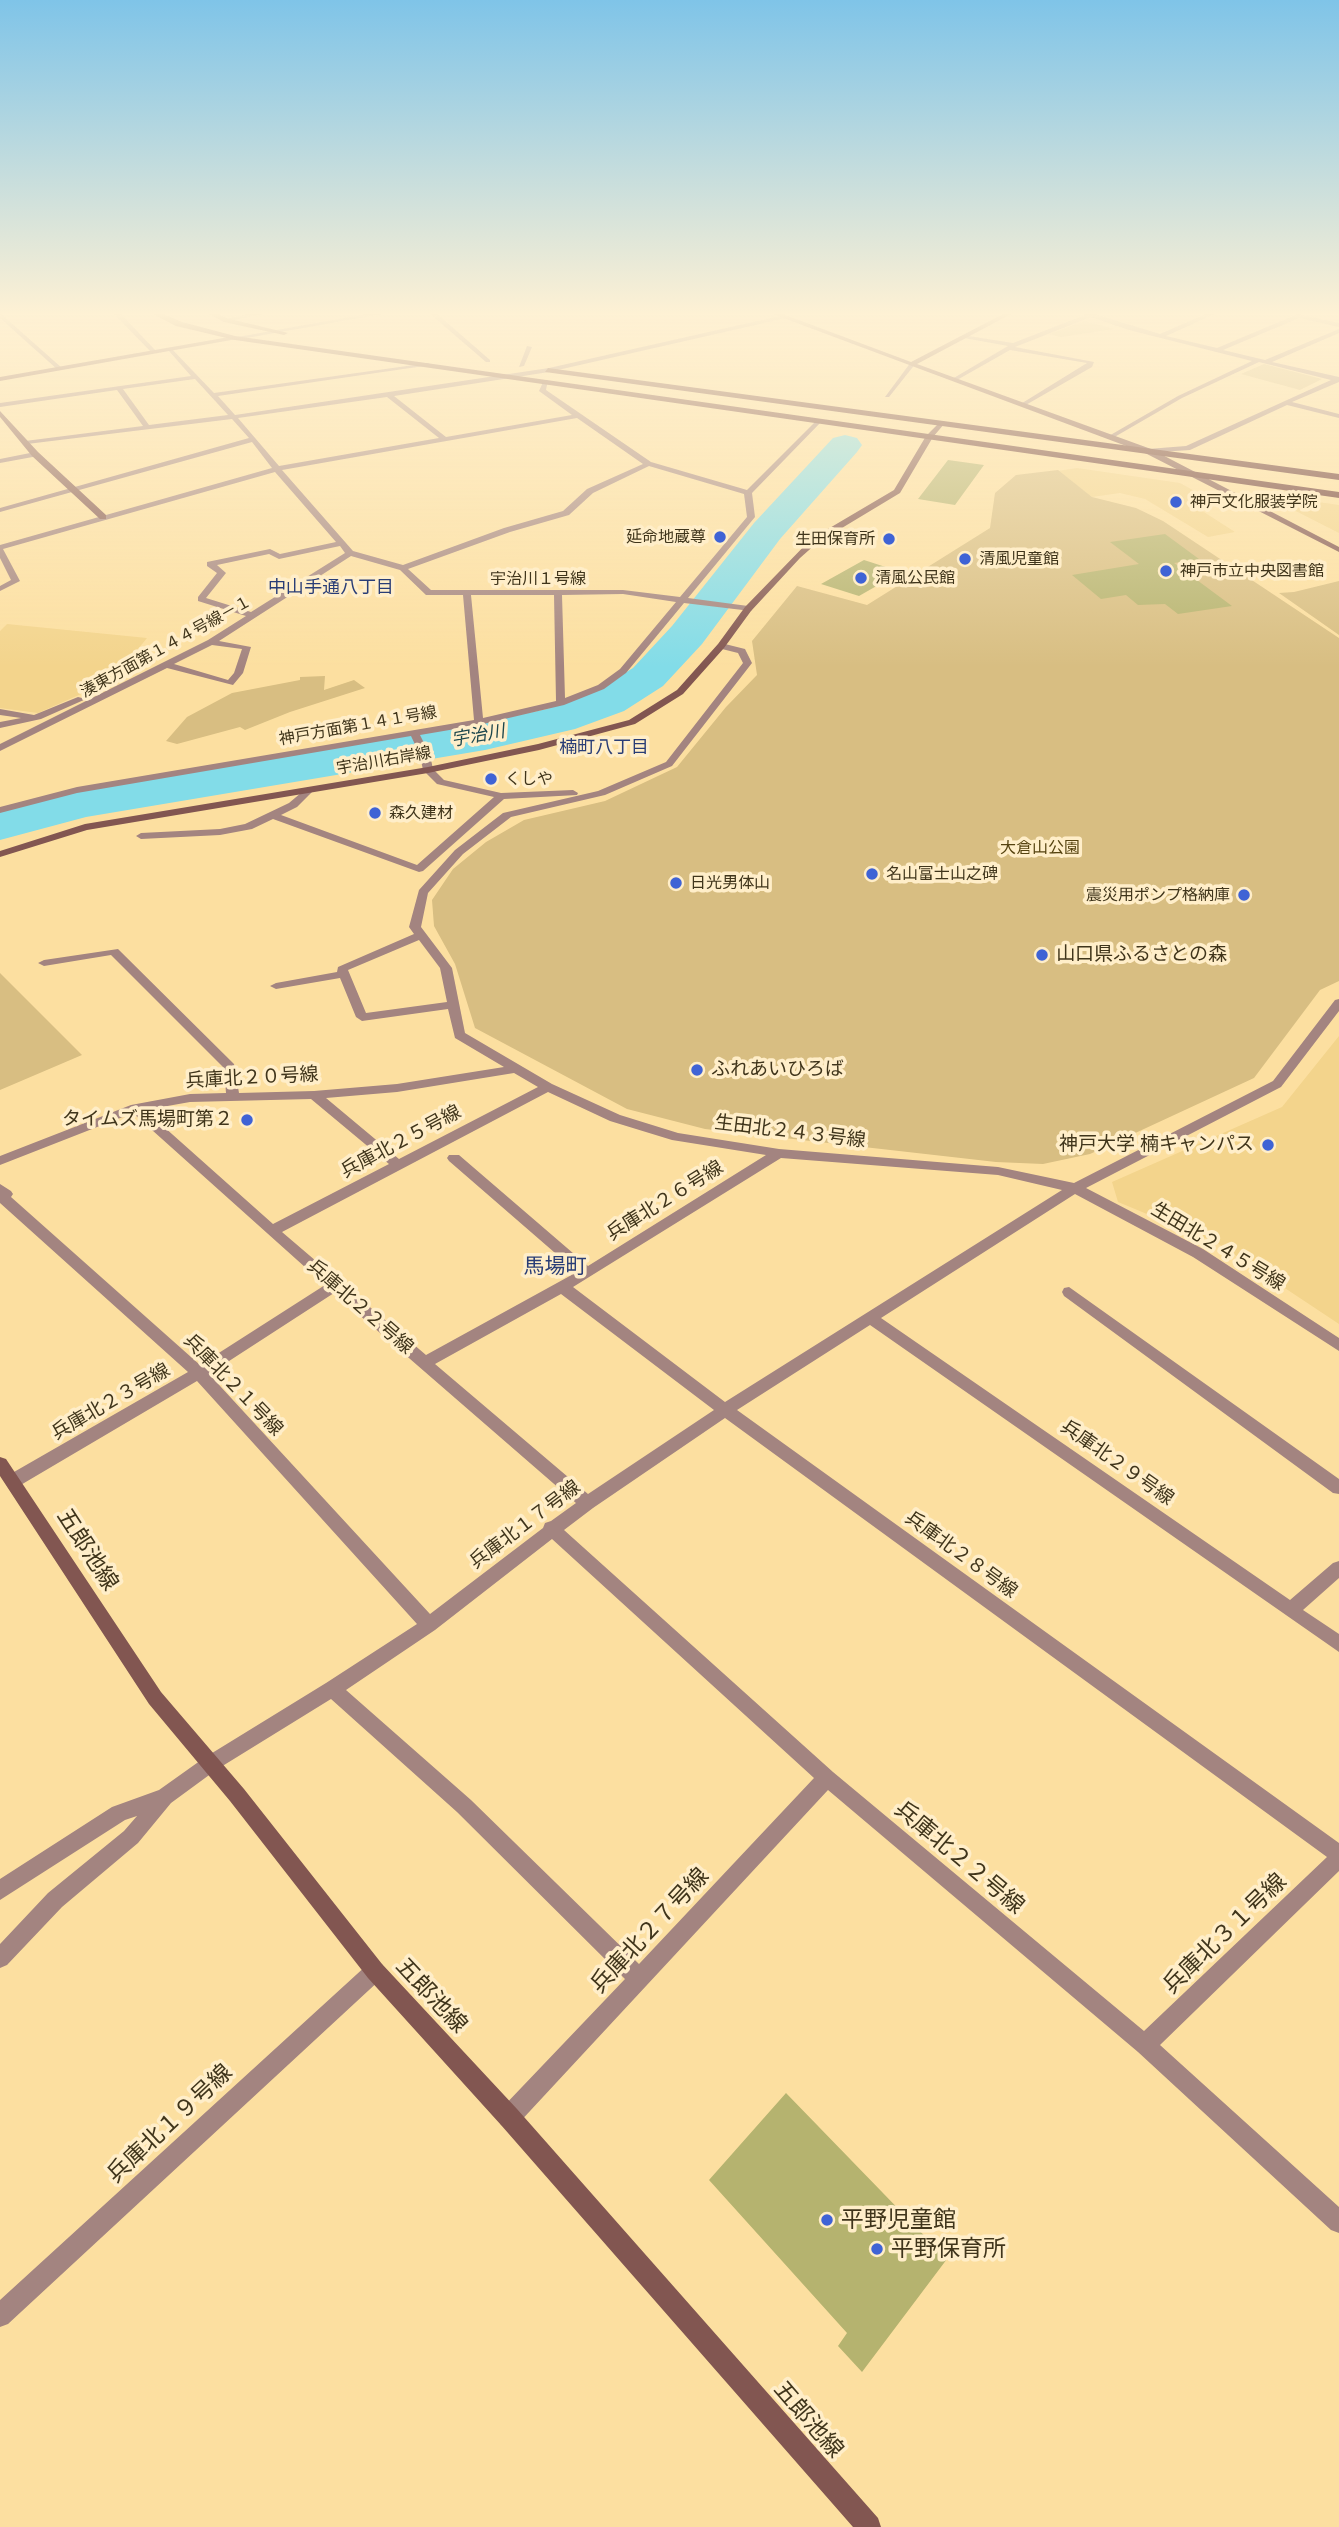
<!DOCTYPE html>
<html>
<head>
<meta charset="utf-8">
<style>
  body { margin:0 }
  canvas { display:block; background:#fcdfa0 }
</style>
</head>
<body>
<canvas width="1339" height="2527"></canvas>
<script>
const ctx = document.querySelector('canvas').getContext('2d');
ctx.lineJoin = 'round';
function fill(path, color) {
  ctx.fillStyle = color;
  ctx.fill(path, 'evenodd');
}
function toPath(rows) {
  const path = new Path2D();
  for (const r of rows) {
    path.moveTo(r[0], r[1]);
    for (let i = 2; i < r.length; i += 2) path.lineTo(r[i], r[i + 1]);
  }
  return path;
}
function trace(path, color, width, dash) {
  ctx.strokeStyle = color;
  ctx.lineWidth = width;
  ctx.lineCap = dash ? 'butt' : 'round';
  ctx.setLineDash(dash || []);
  ctx.stroke(path);
}
function label(font, color, halo, rows, align = 'center') {
  ctx.font = font + ' "Open Sans","Noto Sans JP",sans-serif';
  ctx.lineWidth = 7;
  ctx.setLineDash([]);
  ctx.textBaseline = 'middle';
  ctx.strokeStyle = halo;
  ctx.fillStyle = color;
  for (const [text, x, y, turn = 0] of rows) {
    ctx.save();
    ctx.translate(x, y);
    ctx.rotate((+turn || 0) * Math.PI / 180);
    ctx.textAlign = isNaN(turn) ? turn : align;
    if (halo) ctx.strokeText(text, 0, 0);
    ctx.fillText(text, 0, 0);
    ctx.restore();
  }
}
fill(toPath([
  [1077,468,1180,483,1211,500,1193,505,1235,532,1208,537,1145,499,1120,493,1092,497,1058,471],
  [1277,496,1339,505,1339,533,1274,500],
  [7,624,147,638,113,680,38,713,0,708,0,631],
  [1339,1036,1339,1324,1217,1243,1118,1202,1112,1182,1282,1107]
]), '#f3d48c');
fill(toPath([
  [1085,321,1114,329,1061,337,1049,334],
  [1264,364,1322,379,1300,390,1241,374],
  [1058,470,1092,497,1136,508,1163,521,1339,638,1339,981,1320,990,1254,1078,1090,1154,1043,1164,996,1162,705,1129,627,1109,475,1028,455,964,434,926,432,900,453,869,486,842,524,820,605,801,677,767,726,707,757,675,752,641,797,586,867,605,990,528,995,493,1016,475],
  [1339,581,1339,635,1279,593,1294,592],
  [325,676,324,690,354,680,365,688,290,712,245,730,240,727,177,744,166,741,187,717,232,693,300,680,300,677],
  [0,973,82,1055,0,1090]
]), '#d8be82');
fill(toPath([
  [845,435,857,438,862,445,857,452,780,539,702,644,663,686,624,711,575,729,485,750,86,817,0,840,0,810,82,789,485,722,547,709,592,693,633,668,672,626,754,523,833,438,845,435]
]), '#82dce8');
fill(toPath([
  [948,460,984,465,955,505,918,499],
  [1165,534,1199,559,1174,563,1232,606,1178,614,1165,604,1138,605,1126,595,1101,599,1072,575,1139,564,1110,542],
  [864,560,901,572,859,596,821,584],
  [786,2093,947,2259,862,2372,838,2346,847,2333,709,2180]
]), '#b5b36f');
fill(toPath([
  [0,313,62,368,62,370,58,370,0,318,0,313],
  [113,313,120,313,156,351,156,353,152,353,113,313],
  [253,313,269,313,224,322,221,320,253,313],
  [372,313,388,313,235,340,232,338,372,313],
  [429,313,436,313,490,360,490,362,486,362,429,313],
  [1081,313,1091,313,1160,334,1208,313,1217,313,1166,336,1217,348,1298,314,1339,323,1339,327,1299,318,1223,350,1265,360,1339,329,1339,333,1272,362,1339,377,1339,382,1292,402,1339,414,1339,418,1287,405,1190,450,1145,453,1148,449,1186,446,1331,380,1259,362,1182,398,1111,439,1107,439,1107,437,1178,396,1252,361,1129,330,1091,317,1015,347,1094,362,1092,367,1024,406,1019,405,1087,363,1010,350,957,380,952,379,1008,346,964,338,962,335,1013,343,1085,315,1081,313],
  [784,315,786,318,549,372,394,396,446,437,572,415,539,391,544,380,548,380,546,390,651,462,747,490,817,420,822,421,752,493,755,517,688,598,748,606,752,609,751,611,684,603,626,673,604,689,564,705,479,725,420,735,430,755,433,769,444,780,501,793,573,790,578,793,577,795,504,799,423,871,419,872,273,819,252,829,220,835,141,839,136,836,141,833,220,829,245,824,289,803,308,787,313,790,312,792,297,807,281,815,417,865,494,797,437,784,423,770,420,755,411,736,77,793,0,813,0,807,77,787,474,720,463,595,426,595,400,570,351,556,219,641,251,647,243,673,233,685,167,668,0,751,0,744,208,640,246,616,198,601,198,597,217,573,207,566,207,562,270,549,280,554,336,542,275,472,3,549,20,581,0,591,0,586,11,580,0,558,0,545,272,468,252,442,0,512,0,508,249,438,232,419,27,444,25,441,143,426,117,390,0,407,0,403,191,376,169,351,171,348,214,393,428,363,431,365,218,396,235,415,549,368,784,315],
  [195,379,228,415,149,425,123,389,195,379],
  [387,397,439,438,279,466,238,418,387,397],
  [577,418,643,464,587,489,563,511,504,528,403,565,353,551,282,470,577,418],
  [649,466,744,494,747,517,680,597,623,590,431,590,408,569,510,532,569,515,593,493,649,466],
  [340,546,345,553,251,612,206,598,226,573,217,565,269,554,279,559,340,546],
  [623,594,676,602,620,669,598,685,565,698,562,595,623,594],
  [471,595,554,595,556,701,483,718,471,595],
  [212,645,242,649,234,673,228,680,174,664,212,645],
  [527,346,532,347,524,366,519,367,527,346],
  [911,362,916,363,889,397,885,397,911,362],
  [35,452,38,456,0,463,0,459,35,452],
  [721,643,745,649,752,663,672,766,605,795,511,817,463,854,428,893,421,927,452,968,465,1033,552,1084,620,1115,678,1133,779,1149,998,1167,1074,1183,1273,1081,1335,1000,1339,999,1339,1011,1281,1087,1086,1188,1203,1249,1339,1338,1339,1351,1193,1257,1075,1194,881,1318,1290,1600,1333,1563,1339,1561,1339,1578,1303,1610,1339,1634,1339,1652,870,1325,737,1410,1339,1843,1339,1871,1160,2045,1339,2207,1339,2233,1331,2230,1138,2052,828,1790,517,2125,509,2128,501,2125,498,2117,501,2109,625,1979,457,1812,331,1699,216,1770,171,1803,138,1843,62,1907,7,1965,0,1968,0,1944,48,1893,124,1831,137,1816,125,1820,0,1900,0,1879,112,1807,159,1790,204,1758,326,1683,417,1624,197,1381,19,1486,13,1487,7,1486,5,1481,7,1476,188,1372,0,1203,0,1184,11,1191,13,1194,11,1197,200,1365,325,1285,133,1113,0,1165,0,1156,131,1105,190,1094,226,1093,224,1068,111,955,44,966,38,963,44,960,118,949,234,1064,239,1093,314,1091,397,1084,504,1067,455,1038,448,1009,362,1021,356,1017,340,978,276,989,270,986,276,983,337,972,338,967,414,934,409,927,419,890,455,850,503,813,598,791,666,762,743,663,738,653,718,648,717,646,721,643],
  [419,940,440,968,447,1002,366,1013,348,970,419,940],
  [514,1073,538,1087,399,1159,326,1098,397,1092,514,1073],
  [548,1092,610,1121,672,1140,766,1155,588,1266,459,1155,449,1155,447,1158,449,1161,577,1272,426,1355,282,1232,548,1092],
  [311,1099,389,1164,273,1224,145,1110,190,1102,311,1099],
  [781,1158,998,1175,1062,1190,725,1402,573,1287,781,1158],
  [334,1293,576,1503,551,1521,545,1523,543,1528,430,1614,209,1374,334,1293],
  [561,1294,714,1410,588,1494,435,1364,561,1294],
  [725,1418,1327,1857,1144,2031,833,1772,564,1530,593,1508,725,1418],
  [552,1539,814,1778,639,1964,471,1800,346,1690,435,1630,552,1539],
  [78,697,86,699,41,719,0,728,0,722,21,718,0,715,0,709,34,715,78,697],
  [1069,1287,1339,1479,1339,1494,1333,1493,1064,1296,1062,1292,1064,1288,1069,1287],
  [375,1961,382,1964,385,1971,382,1978,8,2324,0,2327,0,2300,368,1964,375,1961]
]), '#a38480');
fill(toPath([
  [770,313,780,313,911,362,1005,313,1013,313,917,364,1151,449,1339,547,1339,552,1145,453,770,313],
  [235,336,237,339,0,381,0,377,235,336],
  [0,411,38,452,106,515,106,519,100,519,32,456,0,417,0,411],
  [940,422,945,423,933,437,900,493,817,543,800,558,751,611,724,648,683,694,635,724,539,750,428,773,87,830,0,857,0,851,85,824,428,767,538,744,629,720,677,690,718,644,745,607,811,539,894,490,926,436,940,422],
  [0,1457,6,1459,161,1692,244,1789,382,1964,517,2109,878,2518,881,2527,853,2527,501,2125,368,1978,230,1801,149,1704,0,1476,0,1457]
]), '#825651');
fill(toPath([
  [151,313,161,313,182,322,235,336,1339,492,1339,498,235,340,176,326,151,313],
  [207,313,217,313,226,318,288,333,284,335,224,322,207,313],
  [548,368,1339,474,1339,480,545,372,548,368]
]), '#693631');
const sky = ctx.createLinearGradient(0, 0, 0, 667);
sky.addColorStop(0, '#7fc4e8');
sky.addColorStop(0.47, '#fef1d4');
sky.addColorStop(1, '#fef1d400');
ctx.fillStyle = sky;
ctx.fillRect(0, 0, 1339, 667);
for (const [x, y, r, color] of [
  [1176,502,7,"#3f63d5"],
  [720,537,7,"#3f63d5"],
  [889,539,7,"#3f63d5"],
  [965,559,7,"#3f63d5"],
  [1166,571,7,"#3f63d5"],
  [861,578,7,"#3f63d5"],
  [491,779,7,"#3f63d5"],
  [375,813,7,"#3f63d5"],
  [872,874,7,"#3f63d5"],
  [676,883,7,"#3f63d5"],
  [1244,895,7,"#3f63d5"],
  [1042,955,7,"#3f63d5"],
  [697,1070,7,"#3f63d5"],
  [247,1120,7,"#3f63d5"],
  [1268,1145,7,"#3f63d5"],
  [827,2220,7,"#3f63d5"],
  [877,2249,7,"#3f63d5"]
]) {
  const dot = new Path2D();
  dot.arc(x, y, r, 0, 2 * Math.PI);
  ctx.fillStyle = color;
  ctx.fill(dot);
  trace(dot, '#ffeec9', 2.5);
}
label('16px', '#40351b', '#ffeec9', [
  ["神戸文化服装学院",1190,502],
  ["延命地蔵尊",706,537,"right"],
  ["生田保育所",875,539,"right"],
  ["清風児童館",979,559],
  ["神戸市立中央図書館",1180,571],
  ["清風公民館",875,578],
  ["くしや",505,779],
  ["森久建材",389,813],
  ["名山富士山之碑",886,874],
  ["日光男体山",690,883],
  ["震災用ポンプ格納庫",1230,895,"right"]
], 'left');
label('16px', '#40351b', '#ffeec9', [
  ["宇治川１号線",538,579],
  ["湊東方面第１４４号線－１",166,647,-29],
  ["神戸方面第１４１号線",358,726,-10],
  ["宇治川右岸線",384,761,-10]
]);
label('16px', '#564310', '#ffeec9', [
  ["大倉山公園",1040,848]
]);
label('18px', '#293d76', '#ffeec9', [
  ["中山手通八丁目",331,588],
  ["楠町八丁目",604,748]
]);
label('italic 18px', '#1c464c', '#ffeec9', [
  ["宇治川",478,736,-10]
]);
label('19px', '#40351b', '#ffeec9', [
  ["山口県ふるさとの森",1056,955],
  ["ふれあいひろば",711,1070],
  ["タイムズ馬場町第２",233,1120,"right"],
  ["神戸大学 楠キャンパス",1254,1145,"right"]
], 'left');
label('19px', '#40351b', '#ffeec9', [
  ["兵庫北２０号線",252,1078,-3],
  ["生田北２４３号線",790,1132,7],
  ["兵庫北２５号線",401,1142,-28],
  ["兵庫北２６号線",665,1201,-32],
  ["生田北２４５号線",1218,1247,31],
  ["兵庫北２２号線",360,1307,41],
  ["兵庫北２１号線",233,1385,46],
  ["兵庫北２３号線",111,1402,-30],
  ["兵庫北２９号線",1117,1463,35],
  ["兵庫北１７号線",525,1525,-37],
  ["兵庫北２８号線",961,1555,36]
]);
label('21px', '#293d76', '#ffeec9', [
  ["馬場町",555,1267]
]);
label('23px', '#40351b', '#ffeec9', [
  ["五郎池線",87,1550,57],
  ["兵庫北２２号線",959,1858,40],
  ["兵庫北２７号線",650,1931,-47],
  ["兵庫北３１号線",1225,1934,-44],
  ["五郎池線",431,1996,47],
  ["兵庫北１９号線",170,2124,-43],
  ["五郎池線",808,2420,49]
]);
label('23px', '#40351b', '#ffeec9', [
  ["平野児童館",841,2220],
  ["平野保育所",891,2249]
], 'left');
</script>
</body>
</html>
